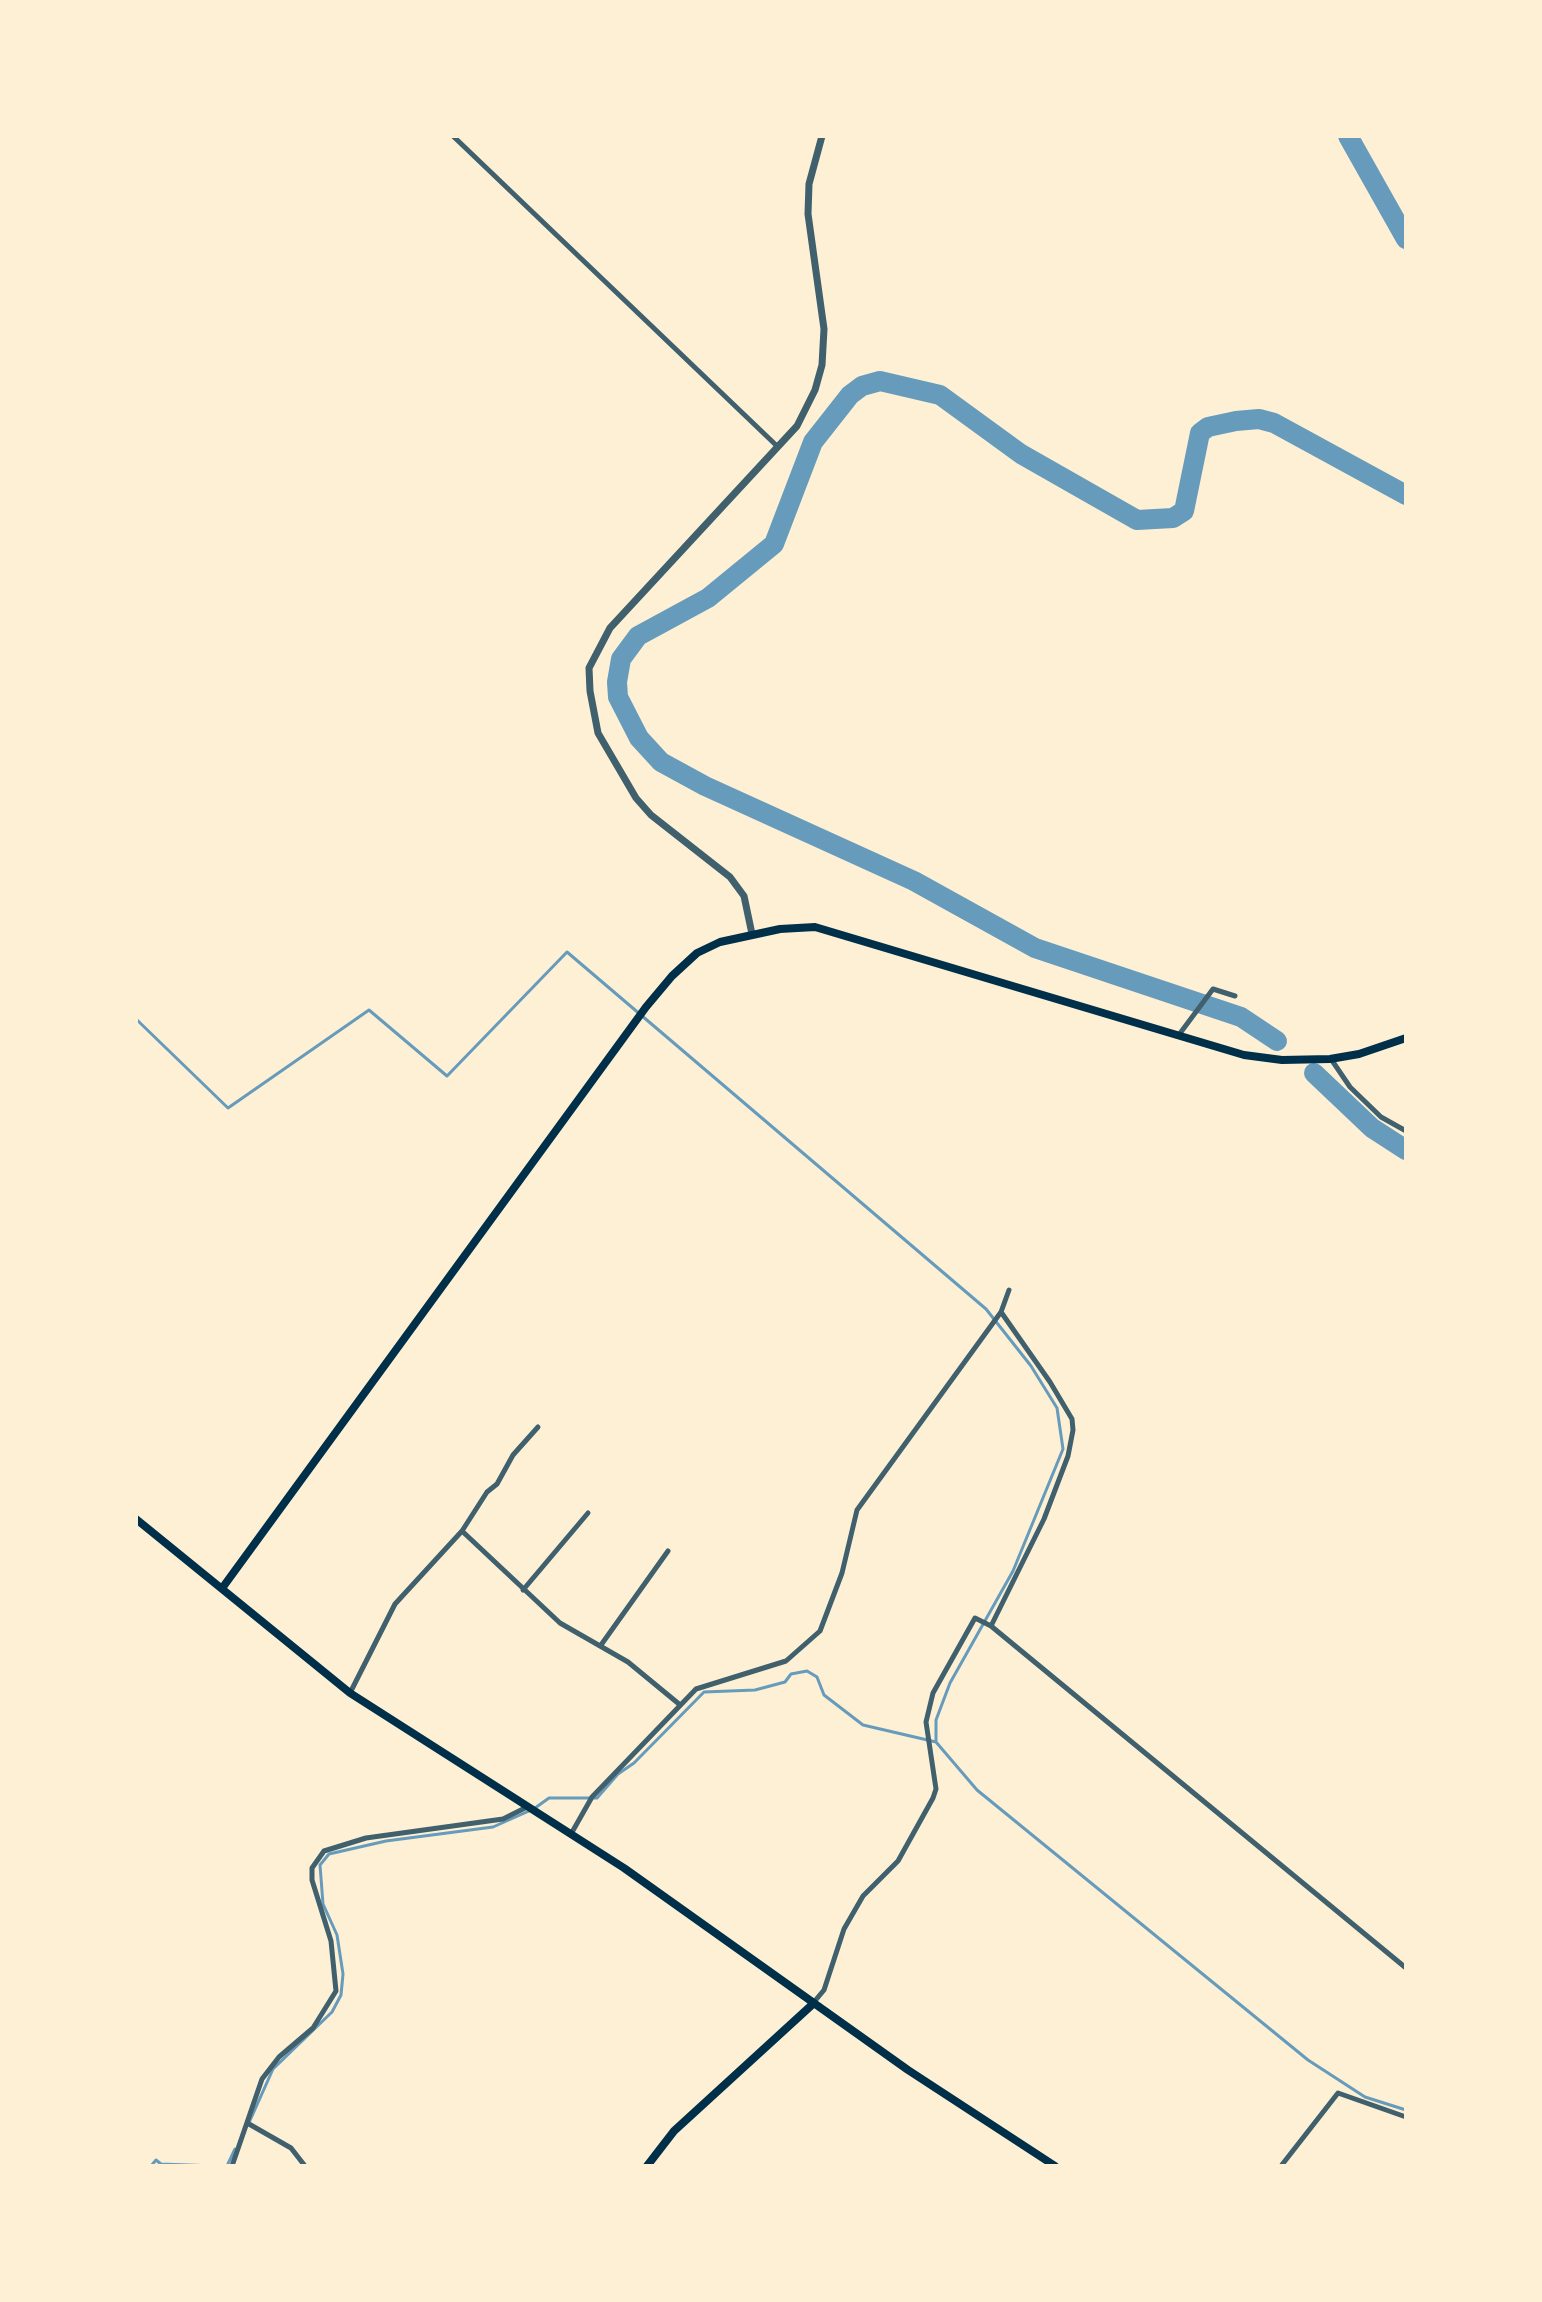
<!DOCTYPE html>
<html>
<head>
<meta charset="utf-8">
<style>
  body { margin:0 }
  #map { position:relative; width:1542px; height:2302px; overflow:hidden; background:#fdf0d5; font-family:Lato,sans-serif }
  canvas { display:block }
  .frame { position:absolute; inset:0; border:138px solid #fdf0d5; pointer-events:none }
</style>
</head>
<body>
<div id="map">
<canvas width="1542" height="2302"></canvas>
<div class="frame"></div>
</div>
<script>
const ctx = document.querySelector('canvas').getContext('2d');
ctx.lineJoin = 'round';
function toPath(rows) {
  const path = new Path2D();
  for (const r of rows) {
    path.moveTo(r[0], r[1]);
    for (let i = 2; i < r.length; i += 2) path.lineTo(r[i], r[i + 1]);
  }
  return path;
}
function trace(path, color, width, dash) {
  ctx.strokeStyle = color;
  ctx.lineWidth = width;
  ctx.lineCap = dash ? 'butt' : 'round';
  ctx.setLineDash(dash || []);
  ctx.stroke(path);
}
trace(toPath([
  [136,1019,228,1108,369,1010,447,1076,567,952,986,1309,1031,1366,1057,1408,1063,1449,1013,1571,950,1683,936,1720,936,1742],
  [535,1808,549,1798,597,1798,618,1774,634,1763,704,1692,755,1690,785,1682,791,1674,807,1671,817,1677,824,1695,863,1725,936,1742,977,1790,1308,2060,1365,2097,1406,2110],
  [248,2125,273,2069,332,2012,341,1995,343,1974,337,1935,323,1904,320,1865,329,1854,386,1841,493,1827,529,1811],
  [151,2166,156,2160,161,2164,216,2166],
  [227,2166,235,2149]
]), '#669bbc', 3);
trace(toPath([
  [1348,136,1406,239],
  [1277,1041,1241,1017,1035,948,914,881,705,786,661,762,639,738,618,697,617,682,621,659,638,636,708,598,774,544,813,442,850,395,862,386,880,381,940,395,1021,454,1137,520,1173,518,1184,511,1200,433,1208,427,1236,421,1259,419,1274,423,1406,495],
  [1314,1073,1372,1128,1406,1150]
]), '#669bbc', 20);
trace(toPath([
  [453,136,778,447],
  [1178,1036,1213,989,1235,996],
  [1331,1059,1350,1087,1381,1117,1406,1131],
  [462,1531,560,1623,628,1662,679,1704],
  [523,1590,588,1513],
  [991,1626,1044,1519,1068,1456,1073,1430,1072,1419,1050,1382,1001,1312],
  [601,1645,668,1551],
  [350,1693,395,1604,462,1531,487,1492,497,1484,513,1455,538,1427],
  [571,1834,592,1797,696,1689,786,1661,820,1631,842,1573,857,1510,1001,1312,1009,1290],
  [814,2002,824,1990,844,1929,863,1896,898,1861,933,1798,936,1789,926,1722,933,1693,975,1618,991,1626,1406,1968],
  [249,2124,291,2148,305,2166],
  [232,2166,262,2079,279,2057,313,2028,336,1991,331,1941,312,1880,312,1868,324,1851,366,1838,503,1819,525,1808],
  [1281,2166,1338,2093,1406,2117]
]), '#3f606c', 5);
trace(toPath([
  [752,934,744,896,730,877,651,815,636,798,598,733,590,691,589,668,610,628,797,426,815,390,822,365,824,329,808,214,809,184,822,136]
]), '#3f606c', 7);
trace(toPath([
  [136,1519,350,1693,624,1868,908,2070,1055,2166],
  [223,1587,646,1007,672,976,697,953,720,942,780,929,815,927,1244,1055,1282,1060,1330,1059,1359,1054,1406,1038],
  [647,2166,674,2131,814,2003]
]), '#003049', 8);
</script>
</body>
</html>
